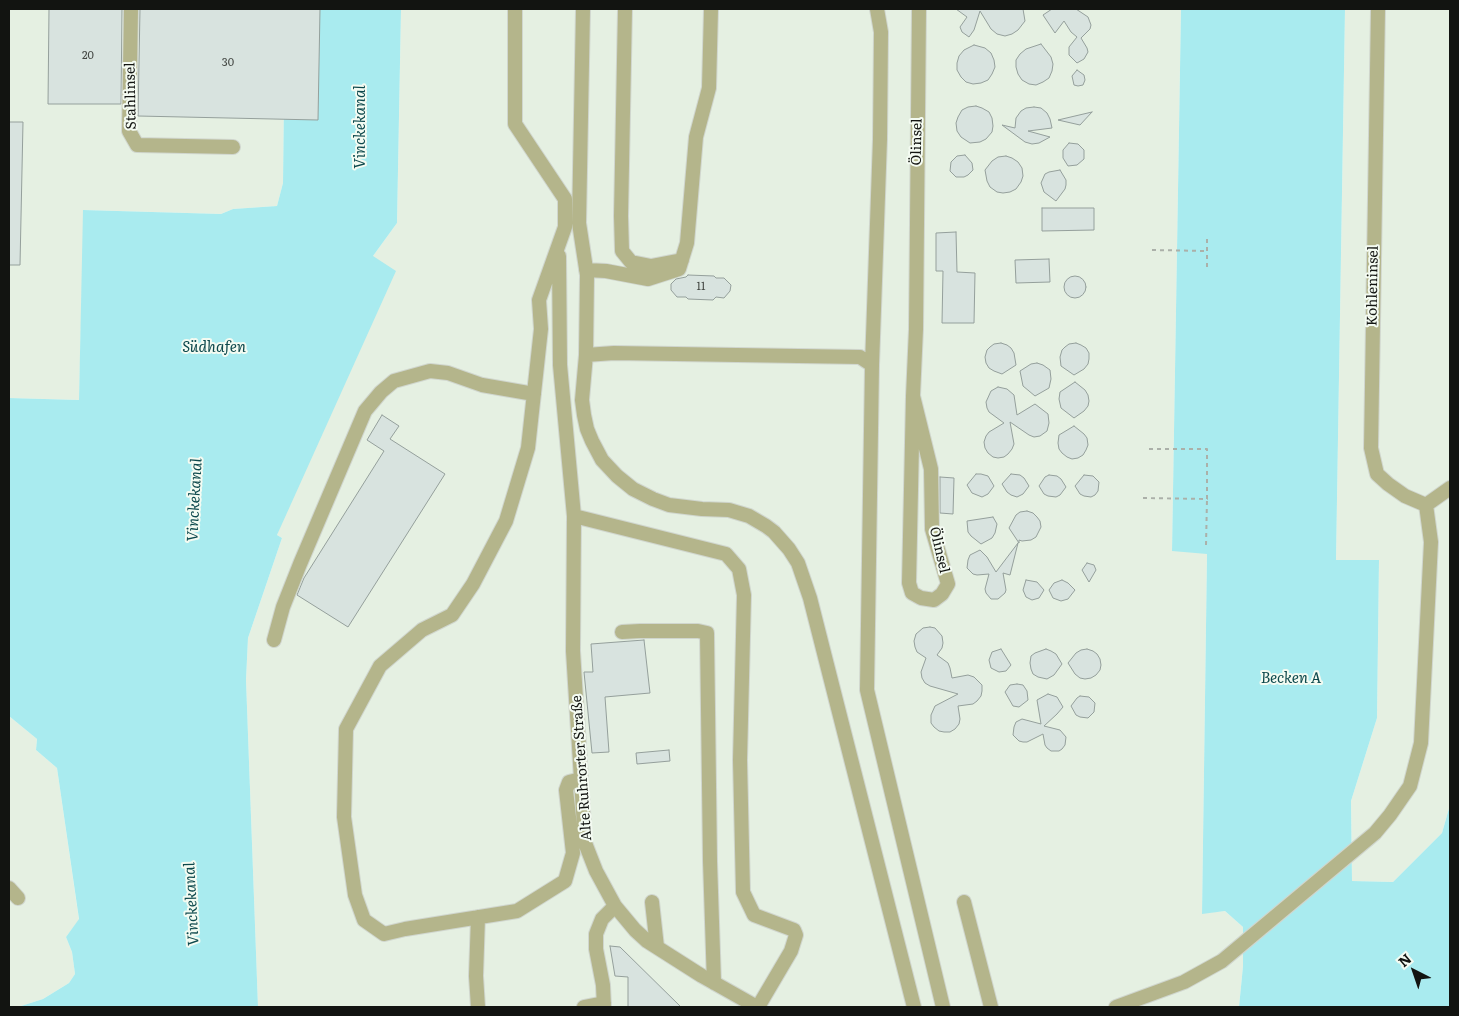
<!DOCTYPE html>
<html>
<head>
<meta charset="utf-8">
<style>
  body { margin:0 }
  #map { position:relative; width:1459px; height:1016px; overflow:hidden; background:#f4fbf2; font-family:Literata,serif }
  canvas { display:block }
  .frame { position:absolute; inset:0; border:10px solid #121411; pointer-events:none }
  .north { position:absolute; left:1389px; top:946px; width:50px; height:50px; -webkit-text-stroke:4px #f4fbf2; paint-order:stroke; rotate:319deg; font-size:14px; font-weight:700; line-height:20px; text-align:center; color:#121411 }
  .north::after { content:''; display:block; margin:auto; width:18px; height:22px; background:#121411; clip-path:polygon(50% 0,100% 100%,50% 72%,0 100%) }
</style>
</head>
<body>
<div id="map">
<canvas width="1459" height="1016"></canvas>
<div class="frame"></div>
<div class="north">N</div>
</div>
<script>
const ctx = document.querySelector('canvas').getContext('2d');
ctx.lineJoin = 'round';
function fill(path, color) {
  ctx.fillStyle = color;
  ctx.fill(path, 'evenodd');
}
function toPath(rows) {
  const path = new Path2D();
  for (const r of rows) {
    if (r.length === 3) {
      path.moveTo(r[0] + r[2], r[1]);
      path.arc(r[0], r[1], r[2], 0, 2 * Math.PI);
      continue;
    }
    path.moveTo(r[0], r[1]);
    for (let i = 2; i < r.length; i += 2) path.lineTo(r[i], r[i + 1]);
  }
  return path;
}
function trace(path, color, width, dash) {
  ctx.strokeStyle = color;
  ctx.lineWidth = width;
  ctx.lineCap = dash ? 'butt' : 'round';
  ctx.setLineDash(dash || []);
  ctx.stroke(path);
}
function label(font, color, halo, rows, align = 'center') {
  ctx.font = font + ' Literata,serif';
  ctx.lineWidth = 4;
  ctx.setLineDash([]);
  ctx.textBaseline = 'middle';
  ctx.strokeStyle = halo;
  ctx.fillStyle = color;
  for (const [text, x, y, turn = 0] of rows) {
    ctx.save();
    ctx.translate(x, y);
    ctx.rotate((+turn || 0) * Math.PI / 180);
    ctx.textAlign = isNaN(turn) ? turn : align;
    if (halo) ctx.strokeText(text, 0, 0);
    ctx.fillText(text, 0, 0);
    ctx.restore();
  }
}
fill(toPath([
  [9,9,285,9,283,183,277,206,233,209,221,214,84,210,79,400,9,398],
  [401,9,1181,9,1172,550,1207,553,1202,913,1225,911,1243,927,1243,966,1239,1007,258,1007,246,680,248,638,282,538,277,535,373,256,397,223],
  [1345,9,1450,9,1450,805,1442,833,1393,882,1352,881,1351,801,1377,718,1379,561,1336,560],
  [9,716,37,739,36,750,57,768,79,920,66,937,72,952,75,974,69,983,43,999,18,1007,9,1007]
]), '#e5f0e2');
fill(toPath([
  [285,9,401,9,397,223,373,256,396,271,277,535,282,538,248,638,246,680,258,1007,18,1007,43,999,69,983,75,974,72,952,66,937,79,919,57,768,36,750,37,739,9,716,9,398,79,400,83,210,221,214,233,209,277,206,283,183],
  [1181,9,1345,9,1336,560,1379,560,1377,718,1351,801,1352,881,1393,882,1442,833,1450,805,1450,1007,1239,1007,1243,966,1243,927,1225,911,1202,914,1207,554,1172,551]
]), '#a9ebef');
const building = toPath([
  [49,9,122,9,121,104,48,104,49,9],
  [140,9,320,9,318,120,138,116,140,9],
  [956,9,1023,9,1025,21,1018,30,1012,34,1005,36,997,34,991,29,980,11,974,30,969,37,962,32,960,27,967,17,956,9],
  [1052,9,1076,9,1088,17,1091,25,1090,29,1081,38,1087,48,1088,52,1084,59,1077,63,1069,55,1069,47,1077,37,1071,32,1064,21,1055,33,1043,15,1052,9],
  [1041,44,1051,57,1053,64,1052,71,1049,78,1043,82,1036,85,1029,84,1022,80,1018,74,1016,67,1016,60,1020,54,1026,49,1041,44],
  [974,45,985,48,991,53,994,60,995,67,992,74,988,80,981,83,973,84,966,82,961,77,957,70,957,63,959,56,964,50,974,45],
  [1077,70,1084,75,1085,80,1083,85,1078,86,1074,85,1072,76,1077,70],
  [976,106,982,108,989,112,992,118,993,126,992,132,986,139,980,142,970,143,961,137,957,131,956,123,958,117,962,110,968,107,976,106],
  [1034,107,1041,108,1047,113,1050,119,1052,128,1028,131,1050,137,1039,143,1032,144,1025,142,1002,125,1015,128,1016,118,1021,111,1026,108,1034,107],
  [1092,112,1080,125,1058,120,1092,112],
  [9,122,23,122,20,265,9,265,9,122],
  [1069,143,1078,144,1084,150,1084,159,1077,165,1068,166,1063,158,1063,150,1069,143],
  [965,155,972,163,973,170,968,175,964,177,956,177,950,171,951,162,957,156,965,155],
  [1006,156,1012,158,1018,162,1022,168,1023,176,1021,182,1016,189,1010,192,1003,193,997,192,990,187,987,181,985,170,992,161,998,157,1006,156],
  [1060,170,1066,180,1066,185,1065,189,1056,201,1044,192,1041,183,1045,174,1049,172,1060,170],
  [1042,208,1094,208,1094,230,1042,231,1042,208],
  [956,232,957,272,975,273,974,323,942,323,943,271,936,271,936,233,956,232],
  [1049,259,1050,282,1016,283,1015,260,1049,259],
  [688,275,714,276,716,278,724,278,731,285,730,291,724,298,716,297,713,300,688,299,686,297,677,297,671,290,671,284,676,279,686,277,688,275],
  [1075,287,11],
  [1001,343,1007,345,1011,348,1014,353,1016,365,1002,374,994,371,989,368,986,363,985,357,987,350,990,347,994,344,1001,343],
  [1076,343,1081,345,1086,348,1089,353,1089,359,1088,364,1084,369,1074,375,1061,366,1060,357,1062,350,1065,347,1069,344,1076,343],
  [1037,363,1043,365,1050,370,1051,379,1049,388,1035,396,1023,386,1020,371,1031,364,1037,363],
  [1075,382,1085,390,1088,395,1089,401,1088,406,1084,411,1074,418,1061,408,1059,399,1060,392,1075,382],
  [998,387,1007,389,1014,395,1017,415,1035,404,1048,414,1049,423,1047,431,1040,436,1034,437,1029,435,1010,422,1014,444,1012,449,1008,454,1004,457,998,458,993,457,988,453,985,448,984,442,986,436,989,432,1004,423,989,412,987,408,986,402,991,391,998,387],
  [382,415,399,426,390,439,445,474,348,627,297,595,304,578,384,451,367,440,382,415],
  [1074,426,1084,434,1087,438,1088,445,1086,450,1083,455,1078,458,1072,459,1067,457,1062,453,1059,449,1058,443,1059,435,1074,426],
  [976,474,981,474,988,476,994,486,988,494,982,497,972,493,967,485,976,474],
  [1011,474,1020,475,1024,478,1029,486,1023,494,1017,497,1011,495,1007,492,1002,484,1011,474],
  [1049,475,1057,476,1061,479,1066,487,1060,495,1056,497,1048,496,1044,494,1039,486,1045,477,1049,475],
  [1084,475,1093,476,1099,482,1098,491,1095,495,1091,497,1084,496,1080,494,1075,486,1084,475],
  [940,477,954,478,953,514,940,513,940,477],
  [1027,511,1033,513,1037,517,1040,521,1041,527,1036,537,1031,540,1022,541,1019,540,1019,543,1009,528,1016,515,1020,512,1027,511],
  [993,517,997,524,995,533,992,538,981,544,971,536,968,532,967,521,993,517],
  [1018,543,1010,575,1003,573,1006,590,1005,593,998,599,991,599,986,593,985,589,989,574,977,575,973,574,967,568,968,560,970,555,980,550,987,557,996,572,1018,543],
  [1087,563,1094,565,1096,570,1089,582,1082,570,1087,563],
  [1026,580,1037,582,1044,590,1039,598,1032,600,1026,597,1023,590,1026,580],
  [1062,580,1068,583,1075,590,1068,599,1061,601,1053,598,1049,590,1054,583,1062,580],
  [930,627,935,628,942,636,943,643,942,648,937,655,948,663,950,668,952,678,968,675,974,677,982,685,982,691,981,696,977,701,973,704,958,706,960,719,959,724,955,729,950,732,944,732,939,731,934,727,931,723,931,715,935,706,958,694,930,686,925,683,922,678,921,672,926,658,917,652,915,647,914,641,916,634,923,628,930,627],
  [644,640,650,693,605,697,609,752,592,753,584,672,593,672,591,644,644,640],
  [1001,649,1011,665,1006,671,999,672,991,668,989,660,992,652,1001,649],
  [1046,649,1051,651,1056,654,1062,664,1054,675,1047,679,1038,677,1033,674,1031,669,1030,663,1031,656,1035,653,1046,649],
  [1087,649,1093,651,1097,654,1100,659,1101,665,1100,670,1096,675,1091,678,1085,679,1080,678,1075,674,1068,663,1076,653,1081,650,1087,649],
  [1017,684,1023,685,1027,691,1028,700,1019,707,1013,706,1005,692,1010,685,1017,684],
  [1048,694,1057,697,1063,707,1057,714,1044,726,1060,730,1066,737,1065,745,1062,749,1059,751,1051,751,1047,748,1045,745,1043,734,1027,742,1023,742,1019,741,1013,735,1014,727,1016,722,1022,719,1041,724,1037,700,1048,694],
  [1080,696,1089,697,1095,703,1094,712,1088,718,1080,717,1076,715,1071,706,1077,698,1080,696],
  [669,750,670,761,637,764,636,753,669,750],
  [610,946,620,947,681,1007,628,1007,628,977,615,976,610,946]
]);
fill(building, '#d8e3df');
trace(building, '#95a09c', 1);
const minor = toPath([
  [131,9,129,131,137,145,233,147],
  [515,9,515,124,565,199,565,227,539,300,541,329,528,448,506,521,473,584,452,615,422,630,380,666,346,729,344,817,355,895,364,920,384,934,405,929,517,911,565,881,573,853,566,790,569,782,581,779],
  [583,9,579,223,587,275,586,355,582,400,584,415,587,429,592,441,602,460,617,476,633,489,653,499,669,505,702,509,729,510,749,516,766,526,774,532,789,549,798,563,810,598,914,1007],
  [625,9,621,216,622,251,631,262,651,266,682,260],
  [1378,9,1371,448,1377,474,1388,484,1405,496,1426,505],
  [559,256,560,365,574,516,573,651,585,843,596,871,615,906,635,930,647,941,702,976,757,1007],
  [586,270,606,271,648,279,679,269,687,243,696,137,709,88,711,9],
  [586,355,614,353,860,357,872,365,880,139,881,32,877,9],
  [872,365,867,690,943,1007],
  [913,396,931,469,932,529,948,584,942,594,934,600,921,598,912,593,909,583,913,396,916,329,919,9],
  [1426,505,1450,488],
  [574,516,726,554,739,569,744,595,740,760,743,892,754,915,794,930,796,935,791,951,758,1007],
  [622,632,640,631,698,631,707,633,710,861,714,983],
  [274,640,283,607,300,564,365,411,381,392,394,381,430,371,448,373,482,385,534,394],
  [9,888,18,898],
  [652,902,657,947],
  [964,902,991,1007],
  [478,1007,476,976,478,917],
  [584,1007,604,1003],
  [604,1007,603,985,596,949,596,934,602,919,615,906],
  [1116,1007,1184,982,1222,961,1375,833,1390,815,1410,786,1421,743,1431,542,1426,505]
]);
trace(minor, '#d0d6ce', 16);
trace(toPath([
  [1152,250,1206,251],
  [1207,267,1207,236],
  [1143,498,1207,499,1207,449,1149,449],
  [1206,545,1207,499]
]), '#abb0a9', 2, [4, 4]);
trace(minor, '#b4b58b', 14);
label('11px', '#444844', null, [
  ["20",88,56],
  ["30",228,63],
  ["11",701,287]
]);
label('14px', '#121411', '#f4fbf2', [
  ["Stahlinsel",131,96,-91],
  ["Ölinsel",917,142,-89],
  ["Kohleninsel",1373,286,-89],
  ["Ölinsel",939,550,77],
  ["Alte Ruhrorter Straße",582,768,-94]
]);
label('italic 15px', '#0c484c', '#f4fbf2', [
  ["Vinckekanal",361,127,-90],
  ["Südhafen",214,348],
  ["Vinckekanal",195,500,-87],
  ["Becken A",1291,679],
  ["Vinckekanal",192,904,-93]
]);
</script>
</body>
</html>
